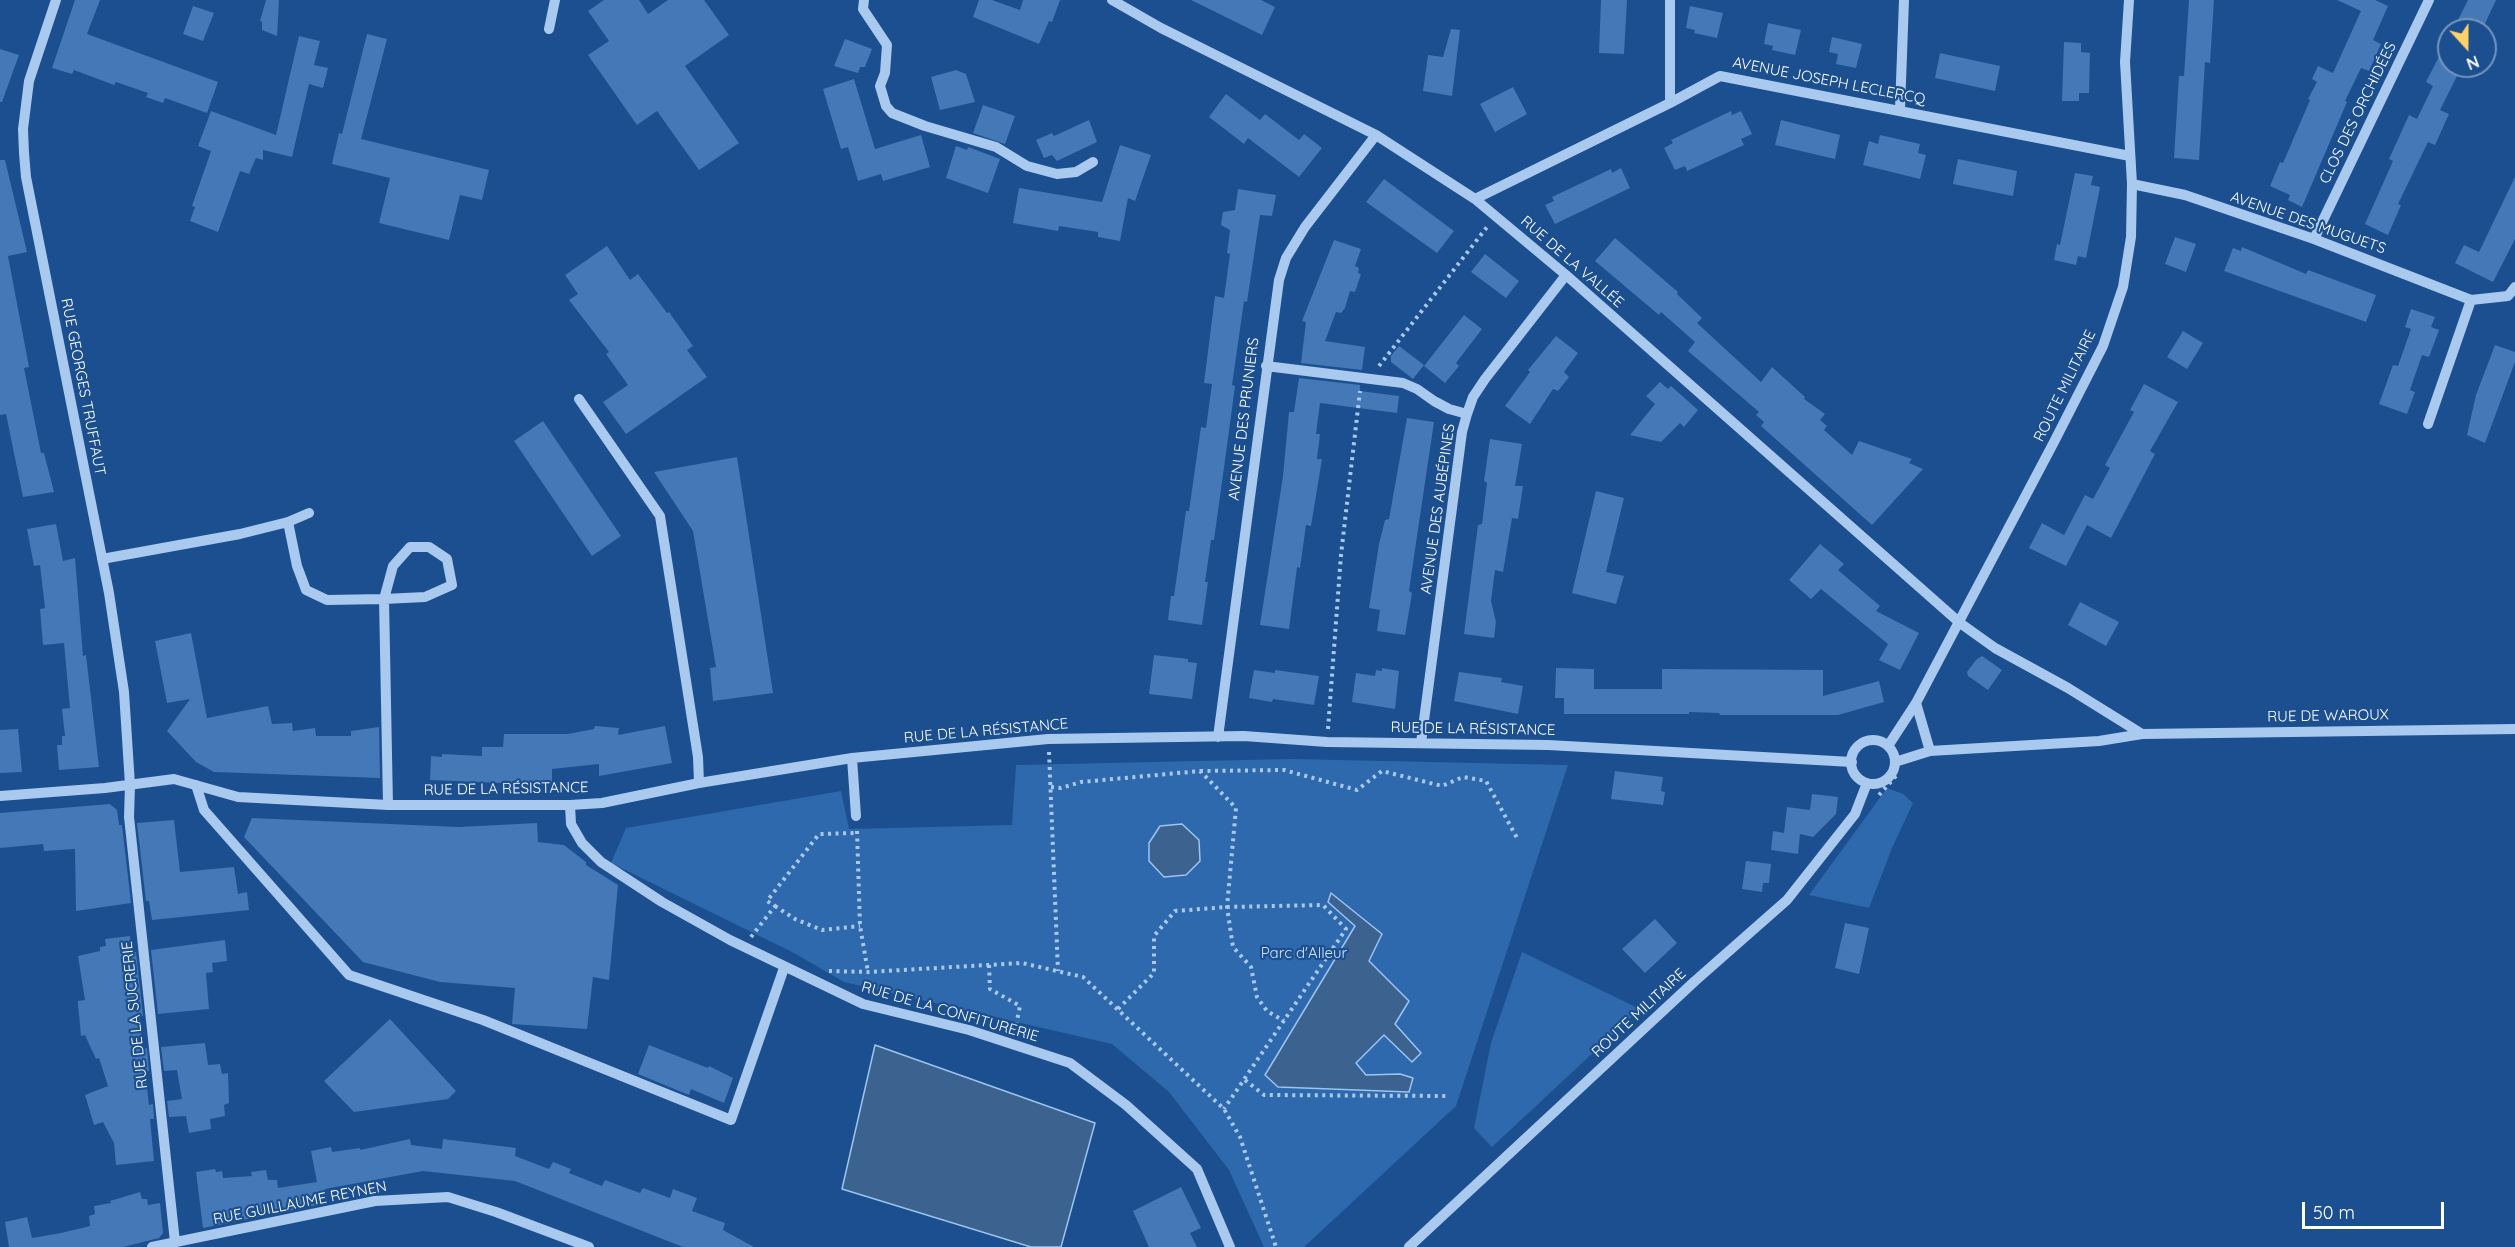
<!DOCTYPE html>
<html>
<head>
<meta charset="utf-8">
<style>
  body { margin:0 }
  #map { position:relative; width:2515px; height:1247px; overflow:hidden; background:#1b4f8f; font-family:Quicksand,sans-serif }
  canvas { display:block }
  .north { position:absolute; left:2437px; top:18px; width:60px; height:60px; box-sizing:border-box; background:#1b4f8f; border:2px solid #7695bc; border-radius:50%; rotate:159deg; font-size:16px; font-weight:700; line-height:24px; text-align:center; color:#fff }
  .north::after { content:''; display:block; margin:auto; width:21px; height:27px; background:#ffd166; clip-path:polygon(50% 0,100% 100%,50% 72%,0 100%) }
  .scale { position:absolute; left:2302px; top:1202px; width:142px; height:27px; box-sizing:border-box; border:3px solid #fff; border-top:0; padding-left:8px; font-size:18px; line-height:21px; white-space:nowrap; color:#fff; -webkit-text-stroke:4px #1b4f8f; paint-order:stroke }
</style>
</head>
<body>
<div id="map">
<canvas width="2515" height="1247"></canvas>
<div class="north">N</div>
<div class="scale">50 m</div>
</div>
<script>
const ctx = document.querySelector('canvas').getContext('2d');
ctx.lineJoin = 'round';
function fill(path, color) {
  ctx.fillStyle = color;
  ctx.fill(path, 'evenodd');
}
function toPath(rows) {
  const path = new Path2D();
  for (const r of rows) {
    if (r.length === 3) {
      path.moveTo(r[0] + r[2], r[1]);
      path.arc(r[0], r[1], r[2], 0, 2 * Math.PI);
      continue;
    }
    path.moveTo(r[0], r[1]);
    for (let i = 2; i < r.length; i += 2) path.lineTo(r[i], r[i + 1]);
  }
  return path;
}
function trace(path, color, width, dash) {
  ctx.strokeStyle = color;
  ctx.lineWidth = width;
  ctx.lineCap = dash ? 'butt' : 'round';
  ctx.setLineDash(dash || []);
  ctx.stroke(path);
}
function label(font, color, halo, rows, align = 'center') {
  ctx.font = font + ' Quicksand,sans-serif';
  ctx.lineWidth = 4.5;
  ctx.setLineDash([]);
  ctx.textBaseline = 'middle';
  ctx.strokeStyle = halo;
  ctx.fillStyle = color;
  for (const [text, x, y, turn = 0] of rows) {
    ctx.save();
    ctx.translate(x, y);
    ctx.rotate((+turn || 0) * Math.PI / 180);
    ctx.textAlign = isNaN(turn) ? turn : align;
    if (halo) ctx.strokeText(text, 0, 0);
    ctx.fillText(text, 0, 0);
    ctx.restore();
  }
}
fill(toPath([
  [1291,759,1568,765,1456,1106,1304,1247,1264,1247,1229,1170,1169,1092,1112,1044,844,982,794,953,611,863,626,828,841,791,849,829,1012,825,1016,765],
  [1887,788,1903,794,1913,803,1892,848,1869,908,1809,895],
  [1522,952,1640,1009,1492,1147,1474,1128,1491,1043]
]), '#2e69ad');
const water = toPath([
  [1182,824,1199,840,1200,861,1186,875,1164,877,1149,861,1149,843,1160,826,1182,824],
  [1331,893,1382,934,1369,961,1409,1001,1395,1024,1421,1053,1412,1062,1384,1035,1356,1063,1366,1075,1400,1074,1413,1078,1409,1092,1278,1087,1265,1075,1355,926,1328,902,1331,893],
  [875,1045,1095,1123,1061,1247,1031,1247,842,1189,875,1045]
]);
fill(water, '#3c6290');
trace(water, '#9cc4f0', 1.5);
fill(toPath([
  [75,0,100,0,87,34,218,82,207,113,165,98,163,103,146,97,148,93,116,82,114,85,74,70,72,74,52,68],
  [266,0,279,0,277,36,262,30,262,22,260,21],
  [604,0,639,0,648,14,668,0,704,0,729,35,685,66,739,143,699,170,657,111,637,125,588,55,609,41,588,11],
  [979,0,992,0,1020,10,1023,0,1060,0,1052,22,1049,21,1039,44,973,17],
  [1191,0,1261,0,1275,7,1262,35],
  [1601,0,1627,0,1624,54,1599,53],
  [2189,0,2214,0,2210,63,2205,62,2199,160,2174,158,2179,76,2184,76],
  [2337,0,2375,0,2388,6,2373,40,2381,44,2369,71,2361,68,2345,101,2347,102,2302,207,2288,200,2290,195,2270,186,2280,162,2283,163,2310,100,2308,99,2317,82,2312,79,2318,66,2333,73,2361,11],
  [2468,0,2496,0,2482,30,2453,30],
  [193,6,214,13,203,41,183,34],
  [1690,6,1723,13,1717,38,1694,33,1695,30,1686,28],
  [1768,23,1801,30,1795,55,1772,50,1773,46,1764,44],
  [1451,29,1460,30,1452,96,1423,91,1428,55,1443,57],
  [367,34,387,39,361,139,489,170,482,200,460,195,449,240,379,223,390,178,332,164,339,133,342,134],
  [299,36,320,41,314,65,328,68,323,88,309,84,292,157,263,150,263,160,256,158,249,174,240,171,218,232,190,221,195,207,192,206,211,151,198,146,211,111,276,135],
  [1832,37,1862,44,1856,68,1836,64,1838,54,1829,52],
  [2449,37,2449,66,2462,66,2440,110,2449,114,2435,145,2428,142,2398,204,2401,205,2388,235,2365,224,2393,161,2389,159,2409,115,2417,119,2433,86,2426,82],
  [845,39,872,49,865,67,860,67,858,73,834,66],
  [2064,42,2081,43,2081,52,2090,53,2089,93,2079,93,2079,101,2062,101],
  [0,49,19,55,2,102,0,102],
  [1940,53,2000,66,1995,91,1935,78],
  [956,70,966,74,975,102,940,110,931,77],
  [854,79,875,149,921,135,930,167,883,181,881,174,858,181,848,147,841,149,823,89],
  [1513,87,1527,114,1495,132,1480,104],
  [1226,94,1260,120,1265,114,1299,140,1304,134,1322,148,1299,177,1248,138,1244,144,1209,117],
  [983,105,1015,116,1005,144,973,133],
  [1731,111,1732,115,1741,111,1752,134,1741,139,1744,145,1687,171,1685,166,1675,170,1664,148,1673,143,1671,140],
  [1089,120,1097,142,1057,161,1052,155,1044,158,1036,140,1052,133,1054,136],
  [1781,120,1840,135,1835,159,1775,145],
  [1880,135,1920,144,1918,153,1926,155,1920,179,1863,165,1869,141,1878,144],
  [1120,145,1151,155,1135,201,1128,198,1120,241,1098,237,1098,232,1059,226,1058,231,1013,223,1019,188,1102,202],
  [956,146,967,150,968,147,1000,159,988,193,946,178],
  [1958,159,2017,171,2013,196,1953,184],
  [0,160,5,160,27,252,8,256,29,367,24,368,41,453,44,453,54,492,23,497,6,414,0,415],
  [1621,168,1630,188,1555,224,1545,205,1554,201,1552,197,1611,169,1612,173],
  [2075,173,2093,176,2091,185,2100,187,2086,258,2078,256,2076,265,2054,260,2057,244,2060,245],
  [2515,177,2515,239,2493,282,2455,263,2464,245,2479,252],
  [1384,179,1454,231,1437,253,1366,202],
  [1238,189,1276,195,1272,216,1260,215,1247,302,1244,301,1232,385,1235,386,1229,431,1214,540,1211,540,1205,582,1208,582,1202,625,1168,620,1171,596,1174,596,1186,511,1189,511,1201,427,1206,428,1212,384,1204,383,1215,296,1224,298,1230,254,1227,253,1230,230,1221,225,1223,212,1235,210],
  [2175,237,2196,244,2186,272,2165,264],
  [1615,238,1678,292,1677,294,1702,318,1697,323,1761,382,1772,367,1805,397,1804,399,1825,414,1820,420,1827,426,1824,430,1852,455,1859,441,1912,459,1909,463,1923,469,1872,525,1761,426,1764,422,1756,415,1759,412,1688,351,1695,342,1661,312,1659,315,1595,261],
  [1334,240,1361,249,1355,266,1359,268,1358,273,1361,274,1355,292,1350,291,1345,308,1341,313,1336,312,1325,341,1365,347,1362,370,1301,363,1306,322,1302,321],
  [607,246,630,280,638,274,667,313,669,312,693,346,687,350,707,377,626,434,603,402,628,385,606,354,609,352,569,300,578,294,565,275],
  [2242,247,2306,274,2308,270,2376,295,2366,322,2224,271,2233,248,2241,251],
  [1485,254,1519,281,1506,298,1471,272],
  [2411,309,2435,317,2431,327,2439,330,2429,357,2422,355,2410,390,2415,392,2407,414,2379,404,2393,365,2398,366,2411,329,2405,327],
  [1464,315,1482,329,1456,363,1459,366,1445,383,1424,366],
  [2183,331,2203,343,2187,369,2167,357],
  [1556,336,1578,353,1564,372,1569,377,1558,391,1553,389,1530,424,1505,406,1530,372,1528,370],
  [2495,345,2515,352,2515,362,2485,443,2467,435,2476,395],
  [1399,346,1424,365,1413,379,1391,362,1391,356],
  [1299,378,1360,385,1360,391,1399,396,1397,413,1320,403,1316,434,1320,434,1317,459,1322,459,1311,526,1306,525,1300,568,1297,567,1289,629,1260,625,1283,476,1289,412,1294,412],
  [1660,382,1668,389,1671,386,1698,410,1684,427,1680,423,1661,442,1630,435,1655,404,1646,396],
  [2144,384,2178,402,2150,451,2155,454,2111,538,2087,525,2066,566,2029,548,2042,523,2064,535,2085,495,2093,499,2110,468,2105,465,2134,412,2130,410],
  [1407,418,1434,422,1412,570,1409,591,1412,593,1405,635,1377,631,1380,610,1369,608,1379,544,1385,520,1389,519],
  [543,421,621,536,592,556,514,441],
  [1490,439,1522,444,1515,486,1523,486,1518,519,1512,518,1503,572,1495,570,1491,601,1496,622,1494,638,1464,634,1478,525,1482,524,1487,483,1484,481],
  [737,457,773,693,713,701,710,668,716,667,693,531,654,472],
  [1596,491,1624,498,1606,572,1624,576,1616,604,1572,593],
  [56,524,63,561,75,558,83,656,86,655,99,767,59,770,57,745,62,745,62,736,65,736,62,709,70,708,64,643,43,645,40,609,45,608,40,565,34,566,27,529],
  [1820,544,1844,564,1838,570,1880,606,1876,611,1919,633,1900,670,1879,660,1888,644,1821,589,1811,599,1789,580],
  [2080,602,2119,622,2106,646,2068,625],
  [191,633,207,718,268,706,272,724,292,723,293,731,315,728,316,736,351,736,351,731,379,727,380,778,214,772,196,762,167,731,190,699,167,703,155,641],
  [1154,655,1188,659,1188,662,1197,663,1192,699,1149,694],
  [1982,656,2002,670,1988,690,1968,676,1967,672,1976,660],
  [1382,668,1399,671,1395,709,1352,702,1356,673,1375,676,1376,670,1382,671],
  [1556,668,1594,669,1594,689,1662,689,1662,669,1823,670,1823,696,1879,681,1884,702,1838,715,1720,715,1719,713,1689,712,1689,714,1564,714,1564,698,1555,698],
  [1254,670,1275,673,1275,670,1319,676,1314,705,1273,699,1272,702,1249,698],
  [1459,672,1502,678,1501,682,1523,686,1518,714,1454,701],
  [595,726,619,728,618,735,665,726,672,763,599,776,599,764,552,769,552,785,430,780,431,756,442,757,442,754,482,756,482,747,503,747,504,734,568,734,594,729],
  [18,729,22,772,0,773,0,730],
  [1615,771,1663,777,1661,791,1665,792,1663,805,1611,799],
  [1812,794,1838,797,1836,814,1813,837,1800,834,1798,854,1771,850,1773,831,1784,833,1787,807,1810,810],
  [110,804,117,810,119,825,122,825,131,903,76,911,75,849,44,851,43,844,0,848,0,813],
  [252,818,459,827,537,823,538,842,564,845,586,862,586,865,618,885,609,980,593,977,587,1029,512,1024,515,988,440,982,363,962,244,837],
  [174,820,180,872,234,867,238,894,247,892,249,910,152,920,149,901,146,901,137,823],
  [1746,861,1771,864,1769,883,1763,883,1762,892,1742,889],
  [1655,919,1677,943,1645,973,1622,949],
  [1845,923,1869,928,1859,974,1835,968],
  [130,936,132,952,136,952,143,1016,139,1016,143,1049,147,1048,149,1071,145,1071,149,1105,153,1104,154,1119,150,1119,154,1161,116,1165,114,1143,103,1122,94,1125,85,1095,108,1086,99,1058,96,1059,85,1035,81,1036,78,1004,78,1001,85,1000,78,956,100,951,100,947,106,946,105,939],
  [225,940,227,961,212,963,213,972,206,973,209,1009,158,1014,151,950],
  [390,1019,456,1091,448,1099,354,1112,324,1081],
  [205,1043,208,1065,220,1064,222,1074,228,1073,229,1103,224,1105,225,1116,210,1119,211,1129,189,1133,186,1116,169,1117,167,1101,182,1099,177,1070,164,1071,161,1047],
  [649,1045,708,1068,709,1066,733,1078,724,1103,691,1089,689,1095,638,1074],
  [410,1139,411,1145,442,1149,443,1139,516,1148,515,1156,549,1169,553,1162,571,1169,569,1173,602,1186,605,1180,640,1193,643,1188,670,1198,673,1189,697,1198,692,1211,725,1223,723,1230,754,1247,683,1247,515,1181,423,1171,325,1189,327,1203,203,1228,196,1172,215,1169,216,1172,222,1171,223,1178,252,1176,251,1172,266,1170,268,1180,277,1180,278,1188,317,1182,311,1151,331,1147,332,1152,360,1148,360,1150],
  [1181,1187,1201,1228,1190,1233,1197,1247,1149,1247,1133,1211],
  [140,1192,142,1199,147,1199,148,1205,160,1203,163,1233,159,1238,123,1247,9,1247,5,1222,27,1217,32,1238,61,1233,90,1226,89,1216,95,1214,94,1206,111,1203,110,1201]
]), '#4478b7');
trace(toPath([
  [1379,366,1487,227],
  [1328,729,1341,555,1360,391],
  [1049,752,1058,971],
  [1200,771,1284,770,1357,790,1382,771,1442,786,1463,777,1486,781,1517,838],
  [1051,787,1061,788,1081,782,1200,771,1208,779,1236,808,1227,907,1233,947,1251,967,1257,997,1267,1011,1284,1021],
  [1879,795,1896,776],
  [857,831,860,926,868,972],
  [775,906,795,919,822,930,860,926],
  [751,937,775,906,767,901,819,834,857,833],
  [989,965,990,989,1020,1006,1015,1030],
  [829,971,868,972,1022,963,1083,977,1224,1109,1240,1137,1276,1247],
  [1118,1009,1154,973,1154,936,1175,911,1227,907,1323,905,1346,929,1224,1109],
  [1245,1080,1264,1095,1446,1096]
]), '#a9c9ee', 4, [3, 4.5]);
trace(toPath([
  [56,0,29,81,23,129,24,153,26,177,109,593,124,692,130,785,129,817,175,1242],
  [864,0,863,9,887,45,885,73,880,86,886,106,892,113,925,126,996,147,1027,166,1057,174,1076,172,1093,162],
  [1112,0,1161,28,1376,135,1475,199,1566,275,1960,623,1995,648,2068,688,2142,734],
  [549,29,555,0],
  [1670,103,1670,0],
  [1900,109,1904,0],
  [2132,184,2185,195,2314,239,2471,300,2508,296,2515,287],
  [1475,199,1670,103,1720,76,2130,156],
  [2314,239,2429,0],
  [1266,366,1403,383,1417,389,1434,401,1449,409,1467,414],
  [579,399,660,516,698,757,699,783],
  [2428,424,2471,300],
  [288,522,297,566,306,590,327,600,384,599,425,597,452,585,447,559,429,547,410,547,393,566,384,599,388,805],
  [102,559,240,534,288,522,309,513],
  [1916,703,1930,751],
  [1218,737,1279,280,1286,258,1305,227,1376,135],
  [1873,762,22],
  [1421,743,1462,432,1467,414,1473,397,1485,379,1566,275],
  [1888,746,1916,703,2054,442,2103,346,2123,287,2131,237,2132,184,2125,62,2129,0],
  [852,758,856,816],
  [1895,762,1930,751,2099,741,2142,734,2515,729],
  [196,785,204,810,349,975,483,1020,731,1120,784,968],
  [0,796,105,788,174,779,238,797,388,805,570,805,602,803,699,783,852,758,1048,739,1244,736,1327,742,1548,745,1852,762],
  [570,805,571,824,582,843,601,862,662,902,730,940,863,1004,969,1030,1070,1063,1126,1105,1197,1169,1230,1247],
  [152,1247,375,1201,448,1197,496,1212,589,1247],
  [1409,1247,1695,981,1787,900,1855,814,1867,783]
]), '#a9c9ee', 10);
label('15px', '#fff', '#1b4f8f', [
  ["AVENUE JOSEPH LECLERCQ",1829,81,11],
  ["CLOS DES ORCHIDÉES",2358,113,-64],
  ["AVENUE DES MUGUETS",2308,223,19],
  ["RUE DE LA VALLÉE",1572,262,41],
  ["ROUTE MILITAIRE",2065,386,-64],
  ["RUE GEORGES TRUFFAUT",83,387,79],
  ["AVENUE DES PRUNIERS",1244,419,-83],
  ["AVENUE DES AUBÉPINES",1438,509,-82],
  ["RUE DE WAROUX",2328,716,-1],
  ["RUE DE LA RÉSISTANCE",1473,729,1],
  ["RUE DE LA RÉSISTANCE",986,731,-5],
  ["RUE DE LA RÉSISTANCE",506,789,-1],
  ["RUE DE LA CONFITURERIE",950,1012,16],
  ["ROUTE MILITAIRE",1639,1013,-43],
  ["RUE DE LA SUCRERIE",135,1015,-96],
  ["RUE GUILLAUME REYNEN",300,1203,-11]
]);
label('15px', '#cfe3fa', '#1b4f8f', [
  ["Parc d'Alleur",1304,953]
]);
</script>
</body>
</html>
